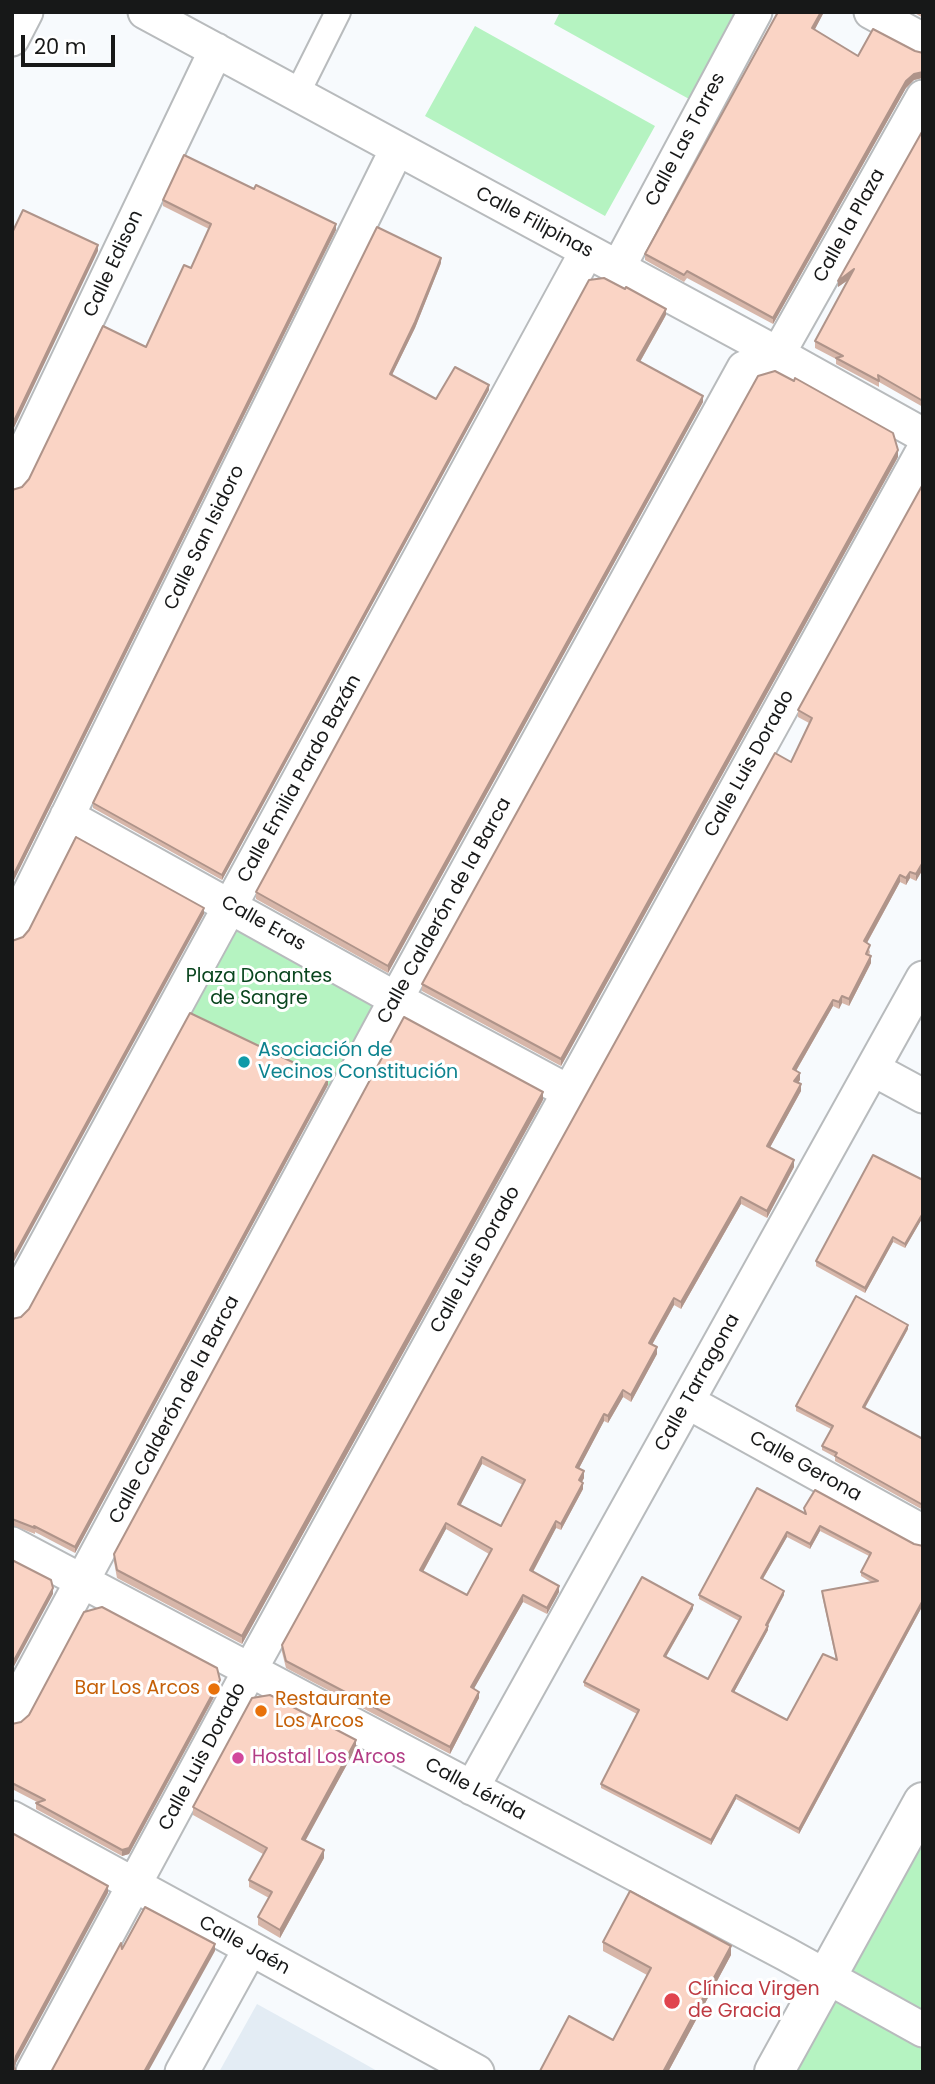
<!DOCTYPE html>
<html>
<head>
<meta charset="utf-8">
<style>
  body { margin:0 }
  #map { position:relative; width:935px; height:2084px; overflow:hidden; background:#f7fafd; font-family:Poppins,sans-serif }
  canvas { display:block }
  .frame { position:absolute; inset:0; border:14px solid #171818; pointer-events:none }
  .scale { position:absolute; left:21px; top:35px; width:94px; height:32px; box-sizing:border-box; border:4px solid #171818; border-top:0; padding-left:9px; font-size:21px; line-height:24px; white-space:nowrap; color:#171818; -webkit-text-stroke:5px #fff; paint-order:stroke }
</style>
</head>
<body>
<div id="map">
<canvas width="935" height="2084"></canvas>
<div class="frame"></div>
<div class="scale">20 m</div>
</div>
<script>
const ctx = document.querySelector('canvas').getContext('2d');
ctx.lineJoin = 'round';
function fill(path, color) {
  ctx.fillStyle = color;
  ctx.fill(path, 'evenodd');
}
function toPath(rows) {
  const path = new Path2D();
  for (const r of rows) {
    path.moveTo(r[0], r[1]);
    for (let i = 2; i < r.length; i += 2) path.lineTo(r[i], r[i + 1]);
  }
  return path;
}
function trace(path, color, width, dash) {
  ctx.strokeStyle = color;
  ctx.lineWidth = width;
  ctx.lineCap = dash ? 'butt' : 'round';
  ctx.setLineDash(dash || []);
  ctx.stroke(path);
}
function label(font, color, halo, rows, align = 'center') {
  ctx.font = font + ' Poppins,sans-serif';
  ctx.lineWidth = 6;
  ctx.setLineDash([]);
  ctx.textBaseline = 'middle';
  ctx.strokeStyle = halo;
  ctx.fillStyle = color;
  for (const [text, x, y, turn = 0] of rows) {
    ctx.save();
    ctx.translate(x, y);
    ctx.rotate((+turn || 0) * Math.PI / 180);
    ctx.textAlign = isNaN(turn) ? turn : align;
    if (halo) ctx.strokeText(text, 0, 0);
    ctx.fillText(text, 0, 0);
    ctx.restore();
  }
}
fill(toPath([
  [257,2004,340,2050,379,2072,219,2072]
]), '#e3ecf4');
fill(toPath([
  [560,12,734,12,734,13,689,99,554,24],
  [475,26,655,126,605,216,425,116],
  [230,906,396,999,346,1094,173,1011],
  [923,1802,923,2072,774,2072]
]), '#b5f3c1');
const pedestrian = toPath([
  [297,94,338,12]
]);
const minor = toPath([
  [145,12,778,354,923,435],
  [871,12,923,40],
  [12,39,26,12],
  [618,268,755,12],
  [778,354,923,97],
  [12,477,216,50],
  [67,816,396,999,569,1092],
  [12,928,397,149],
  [873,1069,923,1096],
  [12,1306,587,251],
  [688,1402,923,1532],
  [12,1544,786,1954,923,2030],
  [12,1711,396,999,744,368,778,354],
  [472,1788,923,978],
  [12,1818,477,2072],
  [33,2072,250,1670,923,451],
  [182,2072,250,1949]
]);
const tertiary = toPath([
  [774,2072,923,1802]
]);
trace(pedestrian, '#b8bbbd', 28);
trace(minor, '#b8bbbd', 37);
trace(tertiary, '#b8bbbd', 42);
trace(pedestrian, '#fff', 24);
trace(minor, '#fff', 33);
trace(tertiary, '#fff', 38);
fill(toPath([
  [824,12,814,30,858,56,915,51,923,53,923,78,914,80,906,88,773,324,687,278,684,282,645,260,645,254],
  [913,12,923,12,923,18],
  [923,130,923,407,879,382,879,387,836,364,836,359,815,348,815,341,849,279,838,287],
  [163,200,336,230,12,884,12,490,22,487,146,347,191,268,209,229,163,206],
  [441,263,415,328,392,375,436,399,489,390,222,880,93,808,93,803],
  [666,315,640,362,703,402,388,973,256,899,256,892],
  [898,457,561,1066,422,991,422,984],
  [923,484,923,869,916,881,910,878,906,885,900,882,867,943,870,952,869,955,871,963,849,1006,842,1003,839,1009,833,1006,796,1071,800,1080,798,1083,801,1091,770,1147,794,1167,767,1218,741,1204,681,1309,674,1305,652,1345,657,1354,631,1402,623,1397,608,1423,604,1421,579,1468,584,1478,582,1482,583,1489,561,1530,556,1528,533,1572,559,1592,547,1614,523,1602,474,1688,479,1698,450,1754,286,1668,282,1652,282,1645,791,762,809,723,798,717,798,710],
  [482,1464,523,1485,501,1526,460,1505],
  [446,1529,489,1554,467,1595,423,1572],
  [328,1085,75,1553,35,1532,35,1534,12,1525,12,1319,21,1317],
  [543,1100,242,1644,117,1578,114,1562,114,1554],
  [923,1180,923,1217,905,1248,893,1242,865,1293,816,1266,816,1261],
  [908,1329,865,1408,923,1439,923,1510,835,1461,835,1457,822,1450,822,1446,831,1429,796,1411,796,1406],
  [804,1508,914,1544,923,1546,923,1605,799,1834,736,1799,711,1845,601,1788,601,1784,637,1714,584,1686,584,1682,693,1609,666,1657,708,1679,739,1621,699,1599,699,1595,805,1513],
  [820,1531,869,1556,861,1572,861,1576,871,1582,822,1591,822,1595,836,1660,787,1720,734,1692,768,1630,768,1626,784,1595,763,1579,787,1537,810,1549],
  [220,1686,129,1854,122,1856,36,1809,36,1803,37,1802,12,1789,12,1724],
  [356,1748,305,1840,324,1858,280,1938,258,1925,258,1917,269,1898,249,1887,249,1880,263,1854,193,1815,193,1807],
  [603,1942,731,1955,668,2072,540,2072,613,2040,647,1975,603,1951]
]), '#d7b6a9');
fill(toPath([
  [821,12,824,12,812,35,812,28],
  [922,72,922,78,914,80,906,88,773,324,773,318,906,81,914,74],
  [336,224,336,230,12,884,12,878],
  [98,245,98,251,12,432,12,425],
  [441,258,441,263,415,328,390,379,390,374],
  [854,269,854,276,838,287,838,281],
  [666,309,666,315,637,367,637,360],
  [489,385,489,390,222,880,222,875],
  [703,396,703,402,388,973,388,966],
  [898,450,898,457,561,1066,561,1059],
  [923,862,923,869,916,881,916,874],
  [910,872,910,878,906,885,906,878],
  [900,875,900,882,864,948,864,941],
  [204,908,204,914,12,1265,12,1259],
  [871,956,871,963,849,1006,849,999],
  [842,996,842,1003,839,1009,839,1002],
  [833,1000,833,1006,793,1076,793,1069],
  [800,1073,800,1080,794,1088,794,1081],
  [328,1079,328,1085,75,1553,75,1547],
  [801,1084,801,1091,767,1153,767,1146],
  [543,1092,543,1100,242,1644,242,1636],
  [794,1160,794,1167,767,1218,767,1211],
  [741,1197,741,1204,681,1309,681,1302],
  [923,1213,923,1217,905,1248,905,1244],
  [893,1237,893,1242,865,1293,865,1288],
  [674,1298,674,1305,649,1350,649,1343],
  [908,1325,908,1329,863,1411,863,1407],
  [657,1347,657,1354,631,1402,631,1395],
  [623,1390,623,1397,608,1423,608,1416],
  [604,1414,604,1421,576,1474,576,1467],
  [482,1457,482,1464,458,1510,458,1504],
  [584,1471,584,1478,579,1487,579,1480],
  [583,1483,583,1489,561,1530,561,1524],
  [556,1521,556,1528,530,1577,530,1570],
  [446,1523,446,1529,420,1577,420,1570],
  [820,1526,820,1531,810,1549,810,1544],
  [787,1532,787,1537,761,1582,761,1578],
  [559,1586,559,1592,547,1614,547,1608],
  [53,1588,53,1594,12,1670,12,1664],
  [784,1591,784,1595,766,1629,766,1625],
  [523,1595,523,1602,471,1694,471,1687],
  [923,1600,923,1605,799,1834,799,1829],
  [693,1605,693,1609,664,1660,664,1656],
  [768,1626,768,1630,732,1696,732,1691],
  [220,1680,220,1686,129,1854,122,1856,122,1850],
  [479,1692,479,1698,450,1754,450,1747],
  [356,1740,356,1748,302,1847,302,1839],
  [736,1795,736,1799,711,1845,711,1840],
  [324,1850,324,1858,280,1938,280,1930],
  [108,1886,108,1893,16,2063,14,2072,16,2056],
  [215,1944,215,1951,148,2072,144,2072],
  [731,1946,731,1955,668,2072,663,2072]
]), '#af948a');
const building = toPath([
  [778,12,821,12,812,28,858,56,873,29,915,51,923,53,923,72,914,74,906,81,773,318,687,271,684,275,645,254,778,12],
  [923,130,923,401,878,375,879,381,836,358,843,356,815,341,854,269,838,281,923,130],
  [184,155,254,189,256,185,336,224,12,878,12,490,22,487,29,479,103,326,146,347,184,265,191,268,211,224,163,200,184,155],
  [23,210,98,245,12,425,12,233,23,210],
  [377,227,441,258,415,322,390,374,436,399,455,367,489,385,222,875,93,803,377,227],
  [604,278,625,289,626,287,666,309,637,360,703,396,388,966,256,892,589,280,604,278],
  [775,371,794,381,795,378,893,433,898,450,561,1059,422,984,758,376,775,371],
  [923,484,923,862,916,874,910,872,906,878,900,875,864,941,870,945,866,954,871,956,849,999,842,996,839,1002,833,1000,793,1069,800,1073,794,1081,801,1084,767,1146,794,1160,767,1211,741,1197,681,1302,674,1298,649,1343,657,1347,631,1395,623,1390,608,1416,604,1414,576,1467,584,1471,579,1480,583,1483,561,1524,556,1521,530,1570,559,1586,547,1608,523,1595,471,1687,479,1692,450,1747,286,1661,282,1645,775,753,791,762,812,718,798,710,923,484],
  [482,1457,525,1480,501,1526,458,1504,482,1457],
  [446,1523,492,1549,467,1595,420,1570,446,1523],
  [76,837,204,908,12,1259,12,941,23,937,29,930,76,837],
  [190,1013,328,1079,75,1547,34,1526,35,1528,12,1519,12,1319,21,1317,29,1309,190,1013],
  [404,1017,543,1092,242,1636,117,1570,114,1554,404,1017],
  [873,1155,923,1180,923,1213,905,1244,893,1237,865,1288,816,1261,873,1155],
  [856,1296,908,1325,863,1407,923,1439,923,1505,835,1456,837,1453,822,1446,833,1426,796,1406,856,1296],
  [757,1488,806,1514,804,1508,815,1490,914,1544,923,1546,923,1600,799,1829,736,1795,711,1840,601,1784,639,1710,584,1682,642,1577,693,1605,664,1656,708,1679,741,1617,699,1595,757,1488],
  [820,1526,871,1553,861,1572,878,1581,822,1591,837,1660,823,1654,787,1720,732,1691,768,1626,766,1625,784,1591,761,1578,787,1532,810,1544,820,1526],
  [12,1560,51,1580,53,1588,12,1664,12,1560],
  [102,1607,217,1668,220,1680,129,1848,122,1850,36,1803,45,1800,12,1783,12,1724,21,1722,29,1715,84,1612,102,1607],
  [270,1695,356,1740,302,1839,324,1850,280,1930,258,1917,272,1892,249,1880,267,1848,193,1807,252,1698,270,1695],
  [12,1833,108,1886,16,2056,14,2066,16,2072,12,2072,12,1833],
  [630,1891,731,1946,663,2072,542,2072,540,2071,569,2016,613,2040,651,1968,603,1942,630,1891],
  [145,1907,215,1944,144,2072,51,2072,121,1943,122,1949,145,1907]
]);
fill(building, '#fad4c5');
trace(building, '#af948a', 2);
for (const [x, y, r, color] of [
  [244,1062,7,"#0f9aa8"],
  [214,1689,7,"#e8710a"],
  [261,1711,7,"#e8710a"],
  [238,1758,7,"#d1479c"],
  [672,2001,9,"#e0444e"]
]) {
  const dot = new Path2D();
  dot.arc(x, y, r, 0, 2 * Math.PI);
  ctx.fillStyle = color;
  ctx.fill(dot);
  trace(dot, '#fff', 2.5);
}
label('19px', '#171818', '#fff', [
  ["Calle Las Torres",686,140,-62],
  ["Calle Filipinas",534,223,28],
  ["Calle la Plaza",850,226,-61],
  ["Calle Edison",114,264,-65],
  ["Calle San Isidoro",205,538,-64],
  ["Calle Luis Dorado",750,764,-61],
  ["Calle Emilia Pardo Bazán",300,779,-61],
  ["Calle Calderón de la Barca",445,911,-61],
  ["Calle Eras",263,924,29],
  ["Calle Luis Dorado",476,1260,-61],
  ["Calle Tarragona",698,1383,-61],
  ["Calle Calderón de la Barca",175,1410,-62],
  ["Calle Gerona",805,1467,29],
  ["Calle Luis Dorado",203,1757,-62],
  ["Calle Lérida",475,1790,28],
  ["Calle Jaén",244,1946,29]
]);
label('19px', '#09451e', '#fff', [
  ["Plaza Donantes",259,977],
  ["de Sangre",259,999]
]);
label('19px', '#0d838f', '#fff', [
  ["Asociación de",258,1051],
  ["Vecinos Constitución",258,1073]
], 'left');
label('19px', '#c56008', '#fff', [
  ["Bar Los Arcos",200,1689],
  ["Restaurante",275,1700,"left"],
  ["Los Arcos",275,1722,"left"]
], 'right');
label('19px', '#b23c85', '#fff', [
  ["Hostal Los Arcos",252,1758]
], 'left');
label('19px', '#be3a42', '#fff', [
  ["Clínica Virgen",688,1990],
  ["de Gracia",688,2012]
], 'left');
</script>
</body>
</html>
